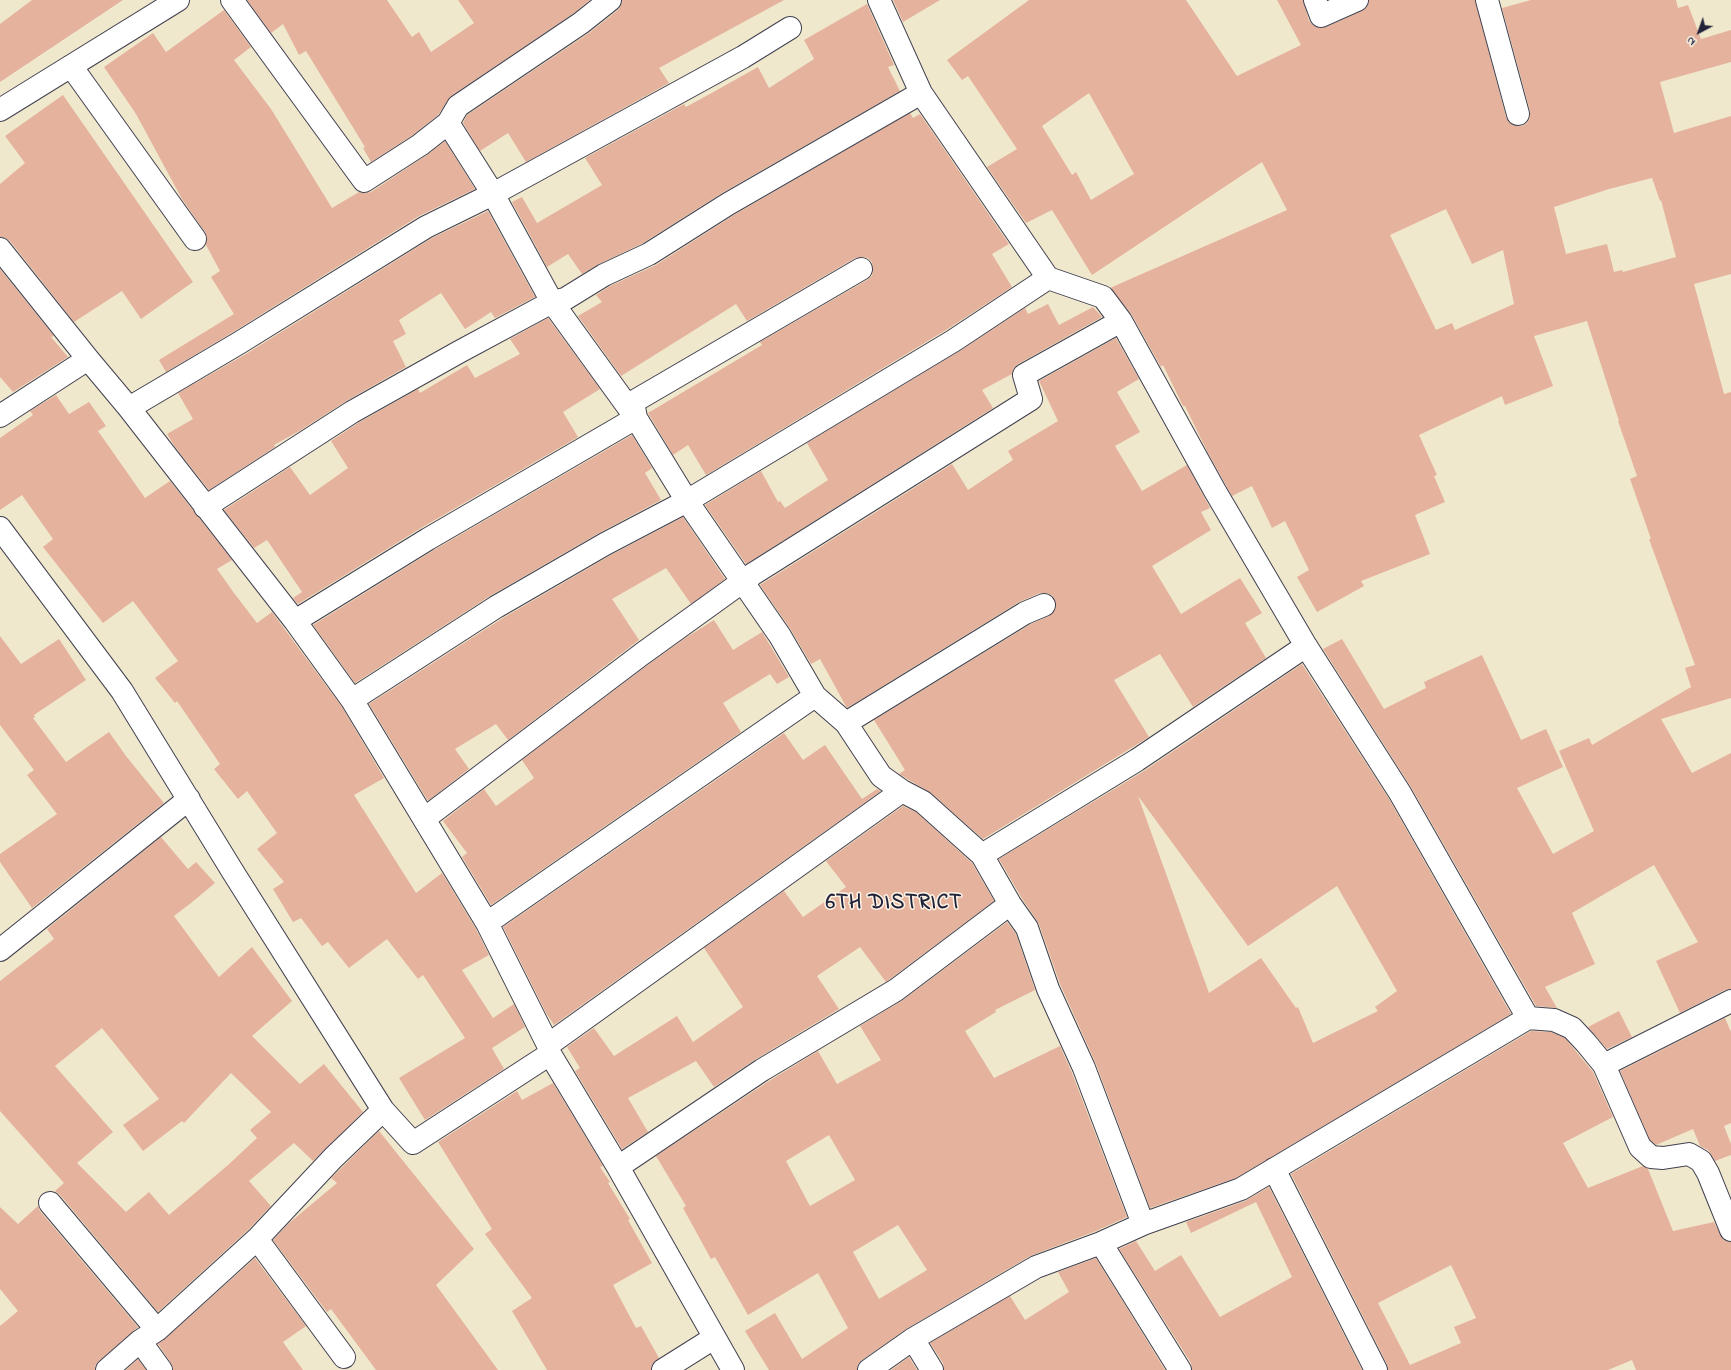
<!DOCTYPE html>
<html>
<head>
<meta charset="utf-8">
<style>
  body { margin:0 }
  #map { position:relative; width:1731px; height:1370px; overflow:hidden; background:#f0e8cc; font-family:"Indie Flower",sans-serif }
  canvas { display:block }
  .north { position:absolute; left:1679px; top:12px; width:40px; height:40px; -webkit-text-stroke:3px #fcf5e5; paint-order:stroke; rotate:221deg; font-size:11px; font-weight:700; line-height:16px; text-align:center; color:#22223b }
  .north::after { content:''; display:block; margin:auto; width:14px; height:18px; background:#22223b; clip-path:polygon(50% 0,100% 100%,50% 72%,0 100%) }
</style>
</head>
<body>
<div id="map">
<canvas width="1731" height="1370"></canvas>
<div class="north">N</div>
</div>
<script>
const ctx = document.querySelector('canvas').getContext('2d');
ctx.lineJoin = 'round';
function fill(path, color) {
  ctx.fillStyle = color;
  ctx.fill(path, 'evenodd');
}
function toPath(rows) {
  const path = new Path2D();
  for (const r of rows) {
    path.moveTo(r[0], r[1]);
    for (let i = 2; i < r.length; i += 2) path.lineTo(r[i], r[i + 1]);
  }
  return path;
}
function trace(path, color, width, dash) {
  ctx.strokeStyle = color;
  ctx.lineWidth = width;
  ctx.lineCap = dash ? 'butt' : 'round';
  ctx.setLineDash(dash || []);
  ctx.stroke(path);
}
function label(font, color, halo, rows, align = 'center') {
  ctx.font = font + ' "Indie Flower",sans-serif';
  ctx.lineWidth = 3;
  ctx.setLineDash([]);
  ctx.textBaseline = 'middle';
  ctx.strokeStyle = halo;
  ctx.fillStyle = color;
  for (const [text, x, y, turn = 0] of rows) {
    ctx.save();
    ctx.translate(x, y);
    ctx.rotate((+turn || 0) * Math.PI / 180);
    ctx.textAlign = isNaN(turn) ? turn : align;
    if (halo) ctx.strokeText(text, 0, 0);
    ctx.fillText(text, 0, 0);
    ctx.restore();
  }
}
fill(toPath([
  [32,0,123,0,0,82,0,24],
  [247,0,387,0,412,37,419,32,431,52,474,23,458,0,590,0,574,13,451,96,438,115,413,135,371,162,363,148,365,147,306,51,299,55,283,24,271,33],
  [622,0,784,0,659,68,669,83,526,162,508,133,480,151,463,123,467,115,589,33,618,10,621,5],
  [893,0,940,0,903,22],
  [1029,0,1186,0,1237,76,1301,45,1277,0,1303,0,1309,21,1314,26,1320,28,1326,27,1362,11,1367,7,1369,0,1475,0,1506,117,1510,123,1515,126,1522,126,1527,123,1530,118,1530,111,1502,8,1531,0,1676,0,1678,8,1688,5,1701,39,1731,30,1731,62,1660,82,1674,133,1731,116,1731,274,1694,284,1724,394,1731,392,1731,698,1661,719,1692,773,1731,753,1731,989,1725,990,1680,1013,1656,961,1698,942,1654,865,1572,913,1595,964,1545,987,1557,1008,1536,1006,1411,787,1323,649,1342,639,1384,709,1426,688,1424,682,1482,655,1521,740,1546,729,1563,767,1517,788,1553,854,1594,831,1559,751,1589,738,1592,745,1691,687,1685,668,1695,665,1649,539,1651,539,1630,479,1637,476,1618,421,1619,421,1587,321,1534,336,1553,386,1505,405,1502,396,1419,435,1437,475,1434,476,1445,502,1415,515,1430,554,1361,581,1364,586,1317,612,1297,577,1309,570,1285,521,1272,528,1252,486,1232,496,1208,453,1185,406,1183,406,1163,365,1161,367,1132,315,1110,288,1287,210,1262,162,1092,275,1052,210,1026,223,987,167,1017,149,968,76,962,80,947,60],
  [1089,93,1134,174,1091,200,1076,172,1072,175,1042,126],
  [1652,178,1660,201,1661,200,1676,257,1623,272,1622,270,1614,272,1607,244,1566,254,1554,207,1609,189],
  [1446,209,1472,264,1503,250,1514,304,1455,330,1452,323,1436,330,1390,235],
  [867,4,894,65,888,67,900,91,722,193,643,243,599,264,582,274,568,254,547,267,512,202,522,197,537,223,602,185,585,158,684,104,686,107,708,95,758,67,769,88,814,59,804,40],
  [224,10,251,47,234,60,271,109,332,208,359,192,365,193,371,192,427,155,445,141,475,189,419,216,233,332,166,372,159,360,234,314,211,277,220,271,206,245,207,238,205,232,182,199,136,114,104,67,153,33,166,52],
  [63,95,193,282,141,319,122,291,74,322,10,241,5,238,0,237,0,184,25,163,5,136],
  [910,113,913,118,920,114,1009,244,992,254,1012,287,946,330,706,475,688,445,673,455,648,413,762,345,760,342,867,280,872,276,873,269,872,262,868,258,861,257,855,258,747,321,736,304,621,376,578,316,602,302,596,295,610,286,656,265,734,215],
  [488,211,535,297,495,318,491,312,465,329,441,293,399,320,406,334,393,341,406,367,346,401,301,430,274,445,275,447,209,490,175,447,167,434,193,419,178,393,246,354,432,238],
  [0,269,54,336,51,337,68,357,13,392,0,377],
  [1048,304,1059,325,1093,307,1102,317,1018,364,1014,368,1012,374,982,390,993,408,746,564,705,505,761,471,778,502,780,501,785,508,828,480,807,443,960,351,1025,308,1028,314],
  [548,318,600,389,563,412,578,437,421,528,298,604,293,598,302,592,267,540,254,548,224,510,290,467,310,495,348,468,331,441,358,423,418,389,420,393,467,365,475,378,520,354,510,339],
  [1116,338,1139,379,1117,392,1140,432,1115,446,1142,491,1187,465,1210,508,1201,512,1211,530,1152,566,1181,614,1240,578,1262,613,1245,623,1266,658,1193,707,1160,654,1114,680,1149,737,983,839,931,793,899,774,905,770,874,720,1031,624,1049,616,1054,612,1056,606,1055,600,1052,595,1046,593,1040,593,1019,602,847,708,820,659,811,664,791,630,760,585,952,464,968,490,1013,460,1008,451,1058,421,1039,381],
  [56,395,69,414,89,402,106,426,98,431,145,498,170,481,232,560,217,569,234,593,257,623,272,612,342,707,384,778,354,795,416,893,442,873,476,929,489,955,462,970,493,1018,514,1004,525,1027,492,1048,504,1069,425,1120,399,1078,465,1038,423,975,418,979,387,939,349,968,328,942,322,946,301,918,293,922,273,889,284,882,257,849,277,833,247,791,238,799,214,769,220,764,177,701,175,703,155,678,178,661,133,601,103,623,43,547,53,539,22,495,0,510,0,438,33,415,30,411],
  [632,435,652,468,645,473,661,500,599,533,490,596,355,683,313,625,434,550],
  [683,517,725,579,691,604,666,568,612,599,639,640,508,740,496,724,455,749,469,769,428,801,369,704,503,618,611,555],
  [714,620,733,650,762,632,789,677,777,684,770,674,723,703,741,732,491,905,462,857,467,853,443,821,484,789,496,806,534,778,522,760,649,664,687,637],
  [0,636,21,664,59,639,86,680,34,715,35,717,33,718,66,762,109,732,126,756,164,803,32,908,0,862,0,854,57,814,27,775,34,770,0,725],
  [1302,664,1389,799,1511,1014,1236,1178,1150,1208,1096,1064,1060,984,1039,924,1021,897,999,859,1144,771],
  [1138,796,1248,946,1337,886,1397,991,1375,1007,1378,1011,1313,1043,1298,1007,1296,1008,1261,958,1209,993],
  [784,733,803,760,825,745,862,799,877,789,881,791,554,1025,546,1013,503,927],
  [903,806,916,812,972,863,994,901,886,982,860,947,817,976,839,1009,756,1059,714,1087,696,1061,628,1098,648,1132,622,1149,575,1071,580,1068,567,1047,594,1028,614,1056,677,1016,693,1042,743,1007,704,948,784,891,803,917,846,887,826,861],
  [161,837,188,869,196,862,215,883,191,903,174,916,219,977,252,947,292,1001,252,1036,300,1084,324,1064,363,1112,313,1161,294,1143,249,1181,271,1206,248,1230,158,1312,60,1195,55,1191,64,1183,0,1111,0,981,54,939,47,929],
  [102,1028,159,1099,123,1125,143,1151,182,1121,184,1123,231,1073,271,1112,250,1130,257,1138,228,1165,169,1215,149,1192,126,1212,77,1163,113,1132,55,1066],
  [1007,922,1016,934,1035,990,995,1010,996,1012,965,1031,994,1078,1060,1046,1072,1073,1127,1217,1096,1231,1030,1256,906,1329,862,1360,858,1364,857,1370,769,1370,745,1331,775,1313,802,1359,848,1328,818,1273,748,1315,715,1257,711,1259,683,1208,686,1206,656,1156,769,1081,818,1051,837,1084,881,1060,860,1026,903,1000],
  [829,1135,855,1180,810,1206,786,1161],
  [898,1225,927,1270,879,1299,853,1252],
  [1619,1011,1632,1037,1607,1049,1588,1027],
  [1725,1018,1731,1032,1731,1123,1724,1126,1731,1144,1731,1155,1715,1161,1708,1150,1700,1146,1693,1129,1656,1145,1650,1140,1620,1071],
  [1531,1031,1551,1032,1565,1038,1593,1072,1613,1117,1563,1143,1588,1188,1643,1166,1648,1169,1673,1231,1714,1222,1723,1240,1731,1242,1731,1370,1636,1370,1632,1360,1608,1370,1388,1370,1387,1364,1291,1174],
  [1451,1265,1476,1318,1454,1327,1461,1343,1410,1365,1378,1303],
  [553,1083,603,1166,600,1167,610,1182,608,1183,630,1219,628,1220,652,1263,613,1285,636,1328,641,1326,659,1358,652,1364,651,1370,547,1370,512,1311,532,1298,485,1234,492,1229,438,1142,517,1091,522,1100],
  [379,1131,474,1249,436,1285,498,1370,376,1370,331,1309,327,1312,273,1240,288,1224,337,1183,331,1178],
  [1269,1187,1362,1370,1192,1370,1191,1363,1119,1249,1136,1241,1155,1271,1181,1255,1220,1317,1292,1277,1256,1202,1191,1233,1186,1222,1245,1201],
  [38,1206,40,1211,138,1327,99,1361,95,1366,95,1370,0,1370,0,1326,18,1311,0,1289,0,1207,18,1224],
  [255,1258,306,1326,283,1342,303,1370,173,1370,171,1363,158,1344,165,1339],
  [1096,1258,1165,1370,944,1370,943,1363,930,1343,1010,1296,1025,1320,1069,1292,1058,1272],
  [909,1357,917,1370,891,1370],
  [138,1359,146,1370,126,1370]
]), '#e5b29d');
const street = toPath([
  [232,0,364,181,420,145,448,123,458,106,581,23,610,0],
  [1315,0,1321,16,1357,0],
  [1487,0,1518,114],
  [71,66,195,239],
  [0,110,178,0],
  [448,123,493,194,552,302,636,418,687,501,780,636,815,696,846,723,881,776,902,791,923,802,982,855,1010,904,1027,928,1048,989,1084,1068,1143,1224,1101,1243,1036,1267,913,1339,869,1370],
  [0,249,88,359,129,408,295,621,352,700,487,923,548,1045,550,1054],
  [1121,321,1215,491,1306,646,1400,793,1528,1018,1554,1020,1572,1028,1586,1043,1604,1065,1640,1147,1651,1157,1663,1158,1689,1154,1701,1161,1708,1173,1731,1230],
  [129,408,239,343,426,227,493,194,743,57,790,28],
  [0,416,88,359],
  [205,507,352,412,459,352,552,302,565,299,604,275,649,254,728,204,921,93],
  [0,528,122,691,233,872,383,1110,413,1143,550,1054,618,1167,733,1370],
  [295,621,428,539,636,418,633,402,861,269],
  [352,700,496,607,605,544,687,501,953,341,1048,278],
  [846,723,1025,613,1044,605],
  [424,819,642,654,753,574,1031,399,1024,375,1121,321,1103,297,1048,278,921,93,879,0],
  [982,855,1137,760,1306,646],
  [487,923,815,696],
  [0,950,189,799],
  [548,1045,902,791],
  [1604,1065,1731,1001],
  [618,1167,762,1070,896,990,1010,904],
  [1274,1169,1376,1370],
  [50,1203,157,1330],
  [1143,1224,1241,1189,1528,1018],
  [1101,1243,1180,1370],
  [913,1339,932,1370],
  [344,1357,257,1239,333,1158,383,1110],
  [107,1370,140,1341],
  [161,1370,140,1341,157,1330,257,1239],
  [663,1370,714,1338]
]);
trace(street, '#414051', 24);
trace(street, '#fff', 22);
ctx.letterSpacing = '1px';
label('bold 21px', '#22223b', '#fcf5e5', [
  ["6TH DISTRICT",894,905]
]);
ctx.letterSpacing = '0px';
</script>
</body>
</html>
